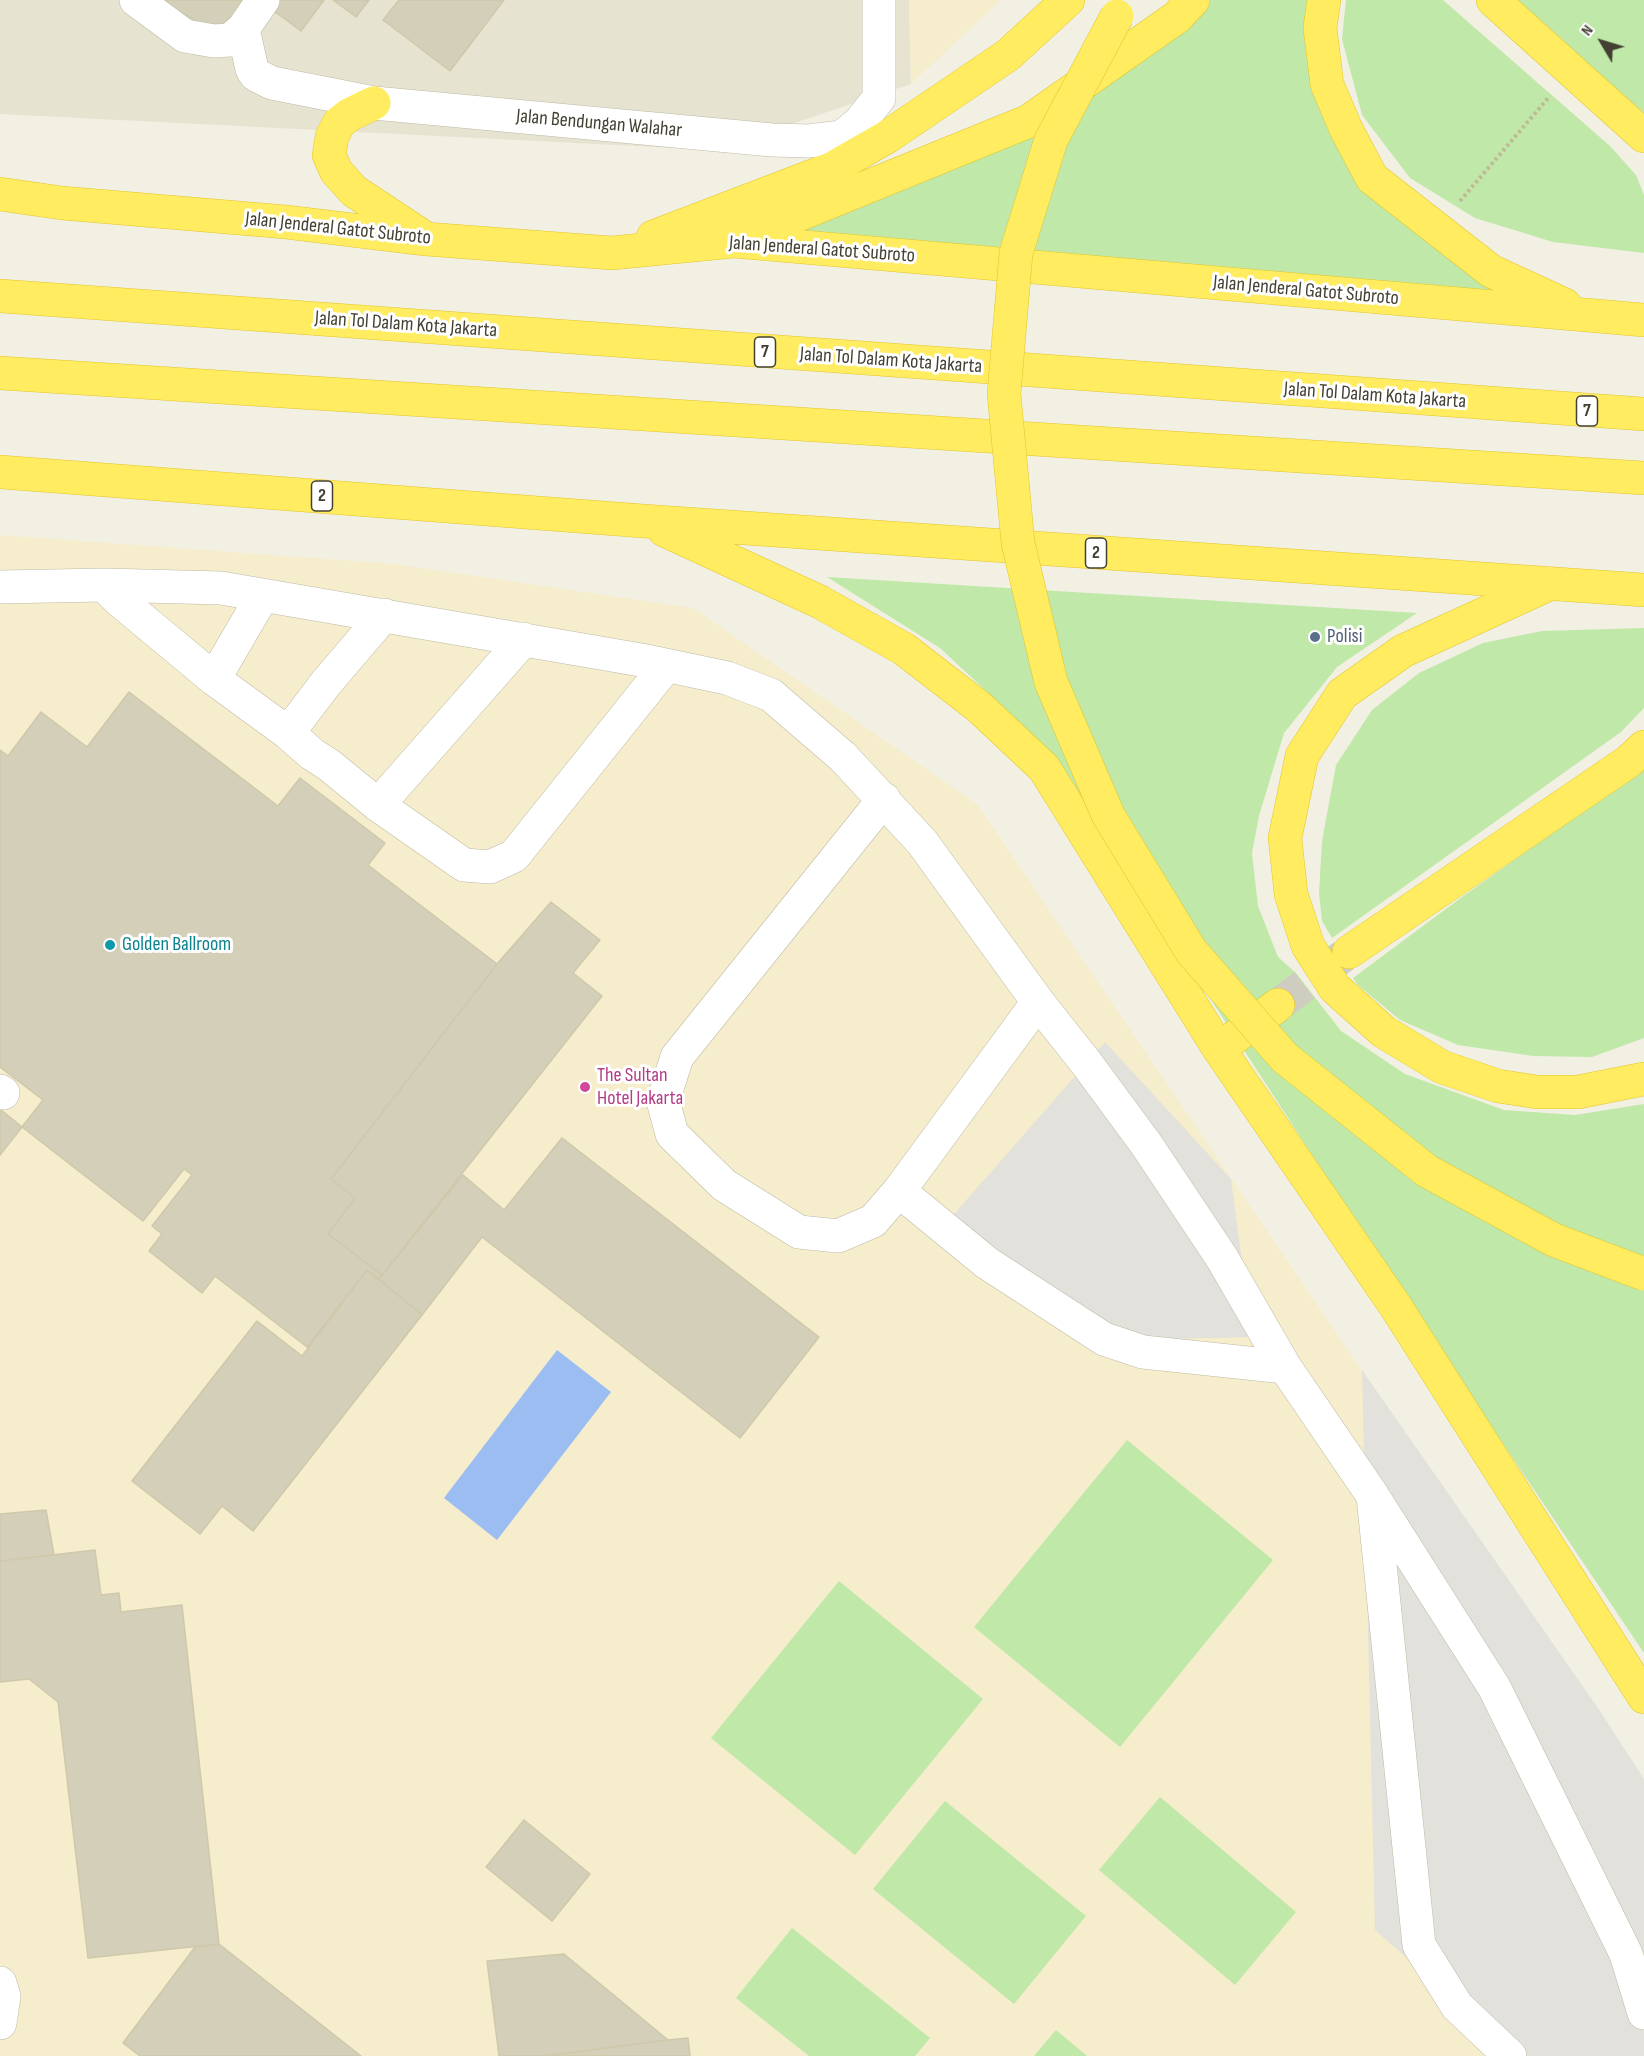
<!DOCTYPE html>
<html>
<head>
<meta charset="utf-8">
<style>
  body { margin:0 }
  #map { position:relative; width:1644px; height:2056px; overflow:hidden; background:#f2f0e3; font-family:"Sofia Sans Condensed",sans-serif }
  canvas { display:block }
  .north { position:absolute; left:1572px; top:12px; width:60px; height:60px; -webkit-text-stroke:4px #fff; paint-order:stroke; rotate:308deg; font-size:16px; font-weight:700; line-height:24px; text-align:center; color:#444133 }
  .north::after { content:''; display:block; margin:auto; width:21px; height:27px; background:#444133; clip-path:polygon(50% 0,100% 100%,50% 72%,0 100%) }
</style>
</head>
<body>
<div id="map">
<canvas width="1644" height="2056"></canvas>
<div class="north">N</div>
</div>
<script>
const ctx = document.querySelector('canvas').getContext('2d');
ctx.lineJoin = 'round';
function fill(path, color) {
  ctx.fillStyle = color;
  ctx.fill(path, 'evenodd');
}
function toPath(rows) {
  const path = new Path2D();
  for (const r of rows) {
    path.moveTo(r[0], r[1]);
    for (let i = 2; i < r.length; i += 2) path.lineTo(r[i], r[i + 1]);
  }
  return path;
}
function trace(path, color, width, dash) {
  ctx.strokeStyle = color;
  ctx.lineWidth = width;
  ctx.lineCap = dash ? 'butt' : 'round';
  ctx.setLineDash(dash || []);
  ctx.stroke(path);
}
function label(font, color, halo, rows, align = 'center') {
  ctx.font = font + ' "Sofia Sans Condensed",sans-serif';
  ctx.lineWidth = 6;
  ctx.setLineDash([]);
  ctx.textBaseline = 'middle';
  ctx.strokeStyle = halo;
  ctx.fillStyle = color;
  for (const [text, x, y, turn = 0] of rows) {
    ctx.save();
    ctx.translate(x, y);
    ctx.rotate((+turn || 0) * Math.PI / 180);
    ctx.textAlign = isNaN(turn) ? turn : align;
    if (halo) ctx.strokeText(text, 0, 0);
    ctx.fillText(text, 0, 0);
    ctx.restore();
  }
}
fill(toPath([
  [0,0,909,0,911,84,714,150,0,114]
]), '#e6e4d0');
fill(toPath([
  [909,0,1001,0,911,84],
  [0,535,394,564,693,608,977,804,1644,1786,1644,2056,0,2056]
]), '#f5edcc');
fill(toPath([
  [1193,0,1324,0,1320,28,1372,178,1587,315,734,241,1029,121],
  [1346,0,1443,0,1610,146,1636,175,1644,195,1644,253,1553,242,1475,218,1410,178,1362,115,1342,39],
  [1517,0,1644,0,1644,114,1642,112],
  [827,577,1417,613,1337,667,1284,733,1259,816,1252,853,1258,906,1278,957,1296,973,1341,1031,1405,1074,1504,1110,1575,1115,1644,1104,1644,1653,1419,1319,1047,748,940,648],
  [1644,628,1644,708,1621,732,1332,938,1322,921,1319,893,1322,841,1336,765,1372,710,1419,673,1483,643,1542,631],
  [1644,768,1644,1038,1592,1057,1533,1056,1458,1045,1400,1020,1358,985,1353,978,1462,897],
  [1127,1440,1273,1560,1120,1747,974,1627],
  [839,1581,983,1699,855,1855,711,1738],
  [1160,1797,1296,1912,1235,1985,1099,1870],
  [945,1801,1086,1916,1014,2004,873,1889],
  [792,1928,930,2038,915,2056,809,2056,736,1998],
  [1056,2030,1087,2056,1034,2056]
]), '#bfe8a9');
fill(toPath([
  [1105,1042,1231,1179,1252,1337,1128,1340,949,1220],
  [1362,1370,1598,1708,1644,1779,1644,2056,1519,2056,1375,1930]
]), '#e2e1db');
fill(toPath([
  [557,1350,611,1392,497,1540,444,1498]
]), '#9cbdf2');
const building = toPath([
  [163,0,255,0,218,33,178,11,163,0],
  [265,0,324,0,301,31,263,3,265,0],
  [333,0,369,0,356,17,333,0],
  [399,0,504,0,450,71,383,20,399,0],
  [129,692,278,806,300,778,385,843,368,865,497,964,331,1179,355,1198,328,1234,382,1275,379,1279,367,1270,307,1347,215,1276,202,1293,149,1251,162,1234,152,1226,192,1175,184,1169,143,1221,22,1127,43,1100,0,1067,0,750,8,756,41,712,87,747,129,692],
  [551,902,600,940,573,973,602,996,382,1275,328,1234,355,1198,331,1179,497,964,551,902],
  [0,1109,22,1127,0,1155,0,1109],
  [562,1138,819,1337,740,1438,482,1237,422,1315,379,1279,463,1175,504,1210,562,1138],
  [367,1270,422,1315,253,1531,222,1506,200,1534,132,1481,257,1321,302,1356,367,1270],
  [46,1510,54,1555,0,1561,0,1514,46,1510],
  [95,1550,101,1595,119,1593,121,1612,182,1605,219,1944,88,1958,58,1702,29,1679,0,1682,0,1561,95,1550],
  [524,1820,590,1874,552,1921,486,1867,524,1820],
  [219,1944,361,2056,140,2056,123,2043,195,1947,219,1944],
  [564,1954,668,2040,545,2056,499,2056,487,1961,564,1954],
  [688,2038,690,2056,545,2056,668,2040,688,2038]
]);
fill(building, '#d4cfb8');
trace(building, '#cfc8ab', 1.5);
trace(toPath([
  [1278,1005,1346,954]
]), '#cfcdc0', 33, [33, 16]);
const minor = toPath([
  [136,0,185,36,214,41,230,40,243,29,263,0],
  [243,29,252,69,256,75,272,83,374,103,772,140,809,141,842,137,859,123,879,98,879,0],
  [104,585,119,600,214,679,288,733],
  [0,587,104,585,221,588,641,660,727,678,771,695,843,757,922,842,1038,1002,1087,1064,1146,1144,1222,1258,1285,1367,1373,1496,1419,1945,1457,2006,1510,2056],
  [384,615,326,683,288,733,312,754,329,765,378,805,464,865,490,867,514,856,666,666],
  [214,679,263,595],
  [884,799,677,1057,663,1101,672,1134,724,1185,799,1232,838,1236,873,1221,899,1191,1038,1002],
  [378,805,524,639],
  [0,1091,3,1093],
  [899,1191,987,1263,1104,1339,1143,1352,1285,1367],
  [1376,1501,1494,1687,1626,1954,1644,2013],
  [0,1983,4,1996,0,2023]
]);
const highway = toPath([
  [1324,0,1320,28,1327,84,1346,129,1372,178,1491,271,1565,305],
  [1493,0,1644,136],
  [374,103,349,115,339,123,332,137,329,155,336,171,354,191,422,236],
  [0,194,62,203,286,222,426,239,612,253,734,241,1644,320],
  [653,237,831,169,887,137,1008,55,1068,0],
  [739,239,1029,121,1177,17,1193,0],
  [0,296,1644,414],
  [0,373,1644,478],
  [0,472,643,521,1644,590],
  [664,530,820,602,904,649,979,707,1044,768,1219,1049,1396,1307,1644,1697],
  [1545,586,1403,651,1342,694,1302,756,1285,838,1291,894,1308,946,1335,988,1384,1032,1442,1067,1498,1086,1537,1092,1578,1092,1644,1079],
  [1349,952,1629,761,1644,747],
  [1219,1049,1278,1005]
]);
trace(minor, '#bdbaa5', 34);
trace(highway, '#e1c52e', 34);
trace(toPath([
  [1460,201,1549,97]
]), '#bfba96', 4, [3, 3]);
trace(minor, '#fff', 33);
trace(highway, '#ffec60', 33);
const highwayBridge = toPath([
  [1117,16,1051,140,1016,253,1004,394,1018,543,1051,682,1108,815,1191,951,1285,1058,1427,1171,1554,1240,1644,1274]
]);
trace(highwayBridge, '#e1c52e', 34, []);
trace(highwayBridge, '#ffec60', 33);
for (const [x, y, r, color] of [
  [1315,637,6,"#5c6f8a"],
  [110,945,6,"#0f9aa8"],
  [585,1087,6,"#d1479c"]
]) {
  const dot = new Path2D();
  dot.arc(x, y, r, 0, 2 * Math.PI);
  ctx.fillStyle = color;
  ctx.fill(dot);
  trace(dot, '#fff', 2);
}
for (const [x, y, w] of [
  [765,352,21],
  [1587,411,21],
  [322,496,21],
  [1096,553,21]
]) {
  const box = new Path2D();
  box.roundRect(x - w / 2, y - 15, w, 30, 4.5);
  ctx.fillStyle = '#fff';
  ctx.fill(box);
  trace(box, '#444133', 1.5);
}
label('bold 18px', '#444133', null, [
  ["7",765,352],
  ["7",1587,411],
  ["2",322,496],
  ["2",1096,553]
]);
label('20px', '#444133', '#fff', [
  ["Jalan Bendungan Walahar",599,124,5],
  ["Jalan Jenderal Gatot Subroto",338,229,6],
  ["Jalan Jenderal Gatot Subroto",822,250,4],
  ["Jalan Jenderal Gatot Subroto",1306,291,5],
  ["Jalan Tol Dalam Kota Jakarta",406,325,4],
  ["Jalan Tol Dalam Kota Jakarta",891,361,4],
  ["Jalan Tol Dalam Kota Jakarta",1375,396,4]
]);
label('20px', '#4e5e75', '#fff', [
  ["Polisi",1327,637]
], 'left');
label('20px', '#0d838f', '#fff', [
  ["Golden Ballroom",122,945]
], 'left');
label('20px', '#b23c85', '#fff', [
  ["The Sultan",597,1076],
  ["Hotel Jakarta",597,1099]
], 'left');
</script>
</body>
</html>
